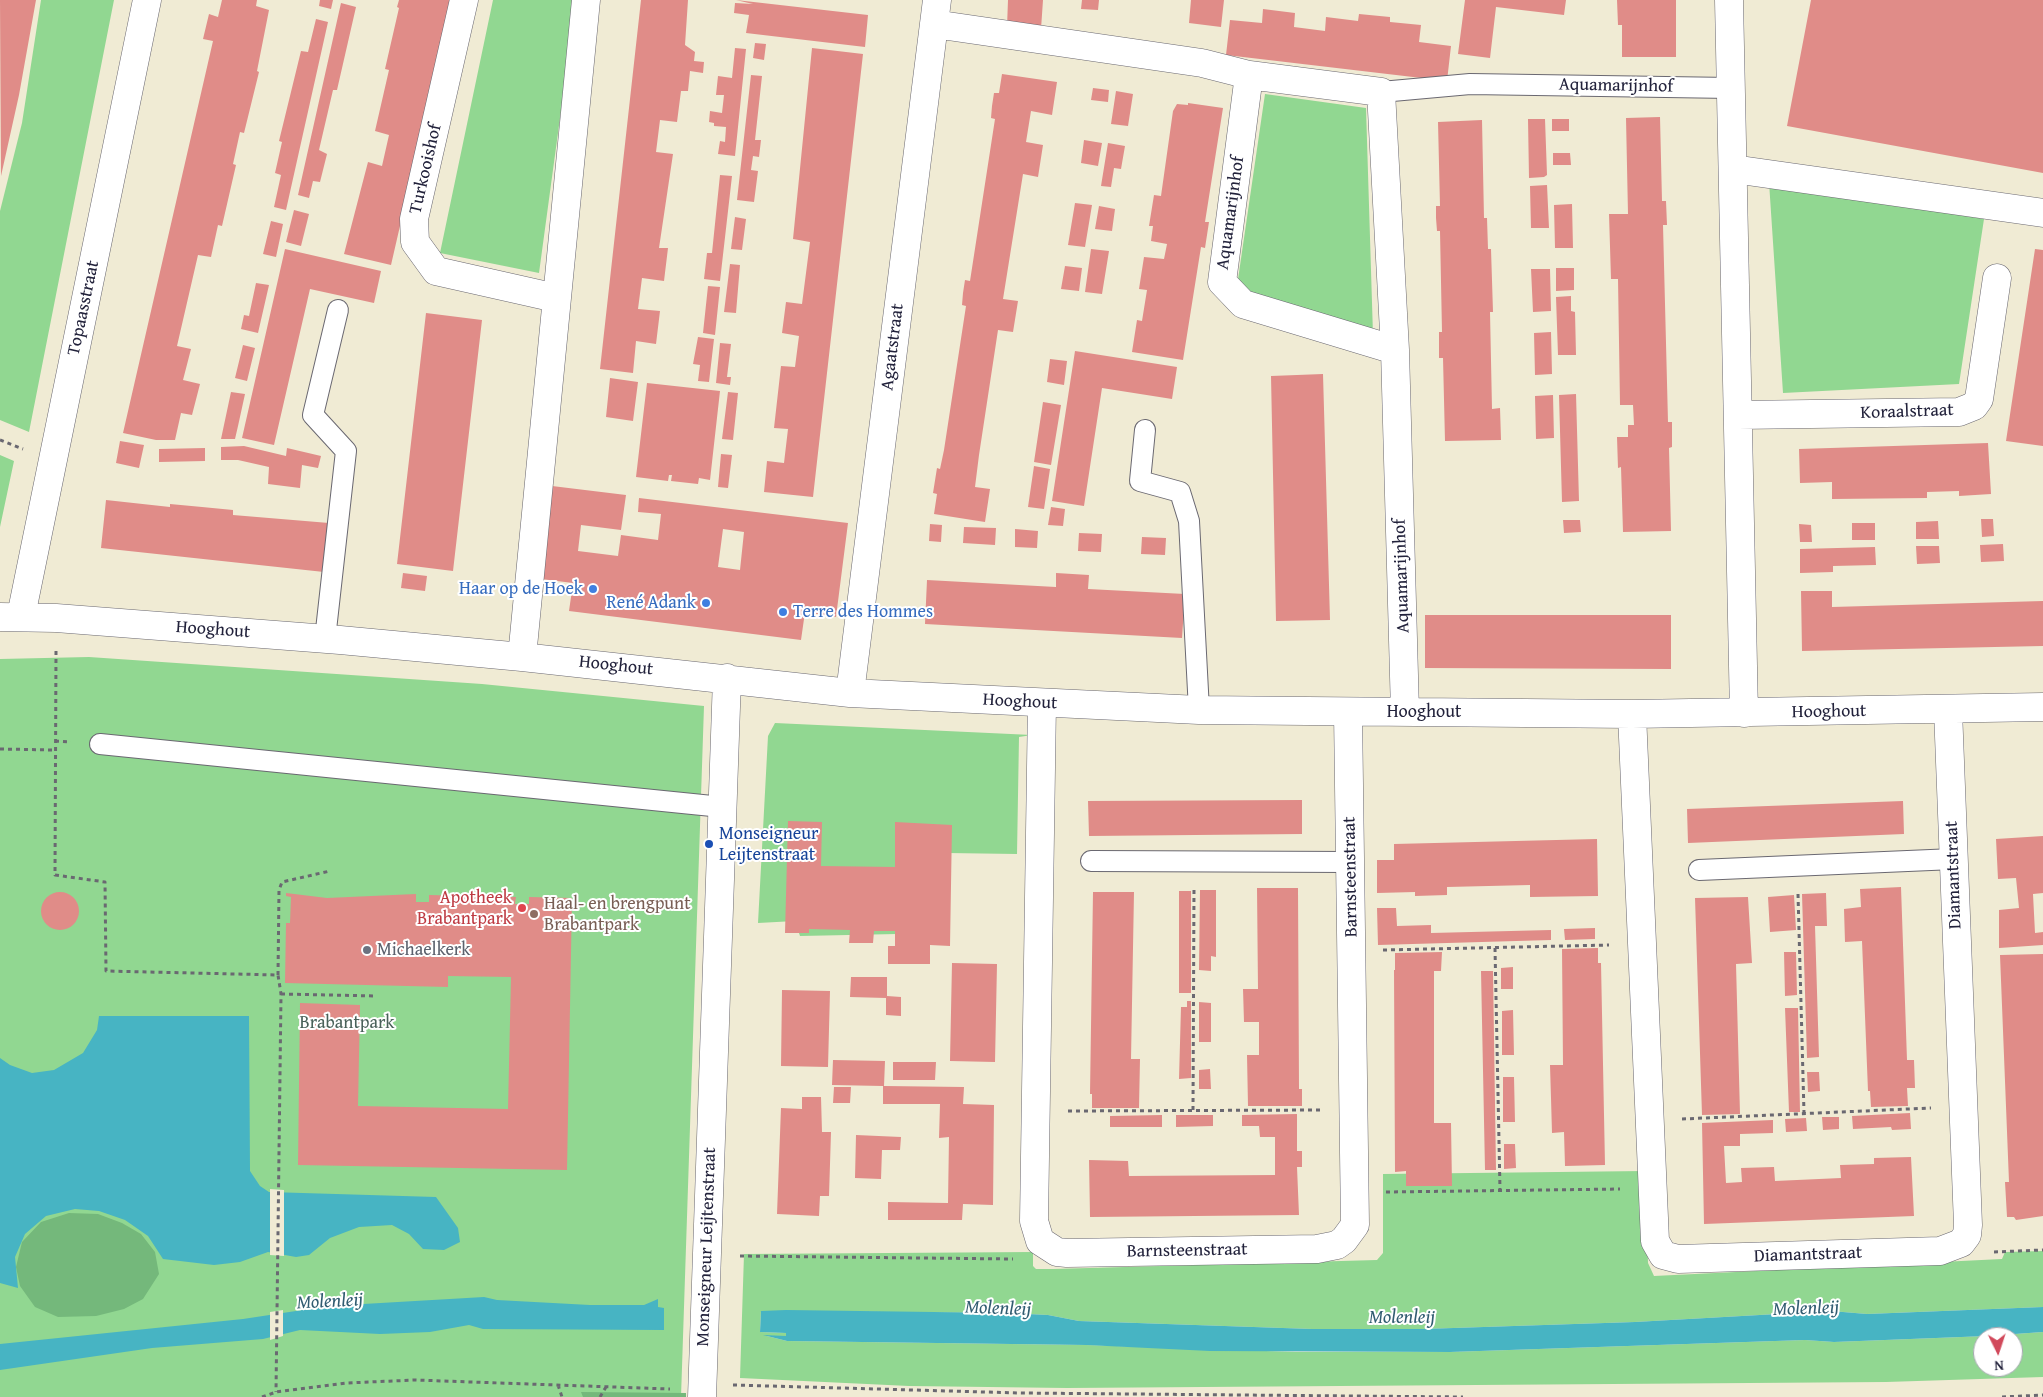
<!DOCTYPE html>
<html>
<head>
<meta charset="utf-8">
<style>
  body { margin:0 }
  #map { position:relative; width:2043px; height:1397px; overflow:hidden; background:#f0ebd4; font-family:"Gentium Book Plus",serif }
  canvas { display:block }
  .north { position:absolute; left:1973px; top:1327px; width:50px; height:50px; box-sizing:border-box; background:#fff; border:1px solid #a7a7b1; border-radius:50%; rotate:176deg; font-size:14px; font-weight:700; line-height:20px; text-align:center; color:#22223b }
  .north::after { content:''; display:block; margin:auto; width:18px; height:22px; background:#d1495b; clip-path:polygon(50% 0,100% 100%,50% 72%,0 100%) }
</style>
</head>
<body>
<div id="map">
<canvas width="2043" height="1397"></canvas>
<div class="north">N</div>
</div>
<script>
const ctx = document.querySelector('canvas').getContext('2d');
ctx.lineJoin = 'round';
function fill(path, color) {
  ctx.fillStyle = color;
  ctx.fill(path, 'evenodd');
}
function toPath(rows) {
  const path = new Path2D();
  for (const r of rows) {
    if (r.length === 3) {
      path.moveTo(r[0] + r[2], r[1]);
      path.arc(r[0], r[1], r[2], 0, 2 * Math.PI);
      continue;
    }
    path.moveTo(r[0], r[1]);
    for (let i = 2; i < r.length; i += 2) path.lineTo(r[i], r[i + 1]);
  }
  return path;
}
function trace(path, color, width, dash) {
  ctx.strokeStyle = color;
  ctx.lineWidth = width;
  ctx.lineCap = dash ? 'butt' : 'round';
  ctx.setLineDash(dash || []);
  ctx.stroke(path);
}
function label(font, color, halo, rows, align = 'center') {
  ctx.font = font + ' "Gentium Book Plus",serif';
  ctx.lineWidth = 4;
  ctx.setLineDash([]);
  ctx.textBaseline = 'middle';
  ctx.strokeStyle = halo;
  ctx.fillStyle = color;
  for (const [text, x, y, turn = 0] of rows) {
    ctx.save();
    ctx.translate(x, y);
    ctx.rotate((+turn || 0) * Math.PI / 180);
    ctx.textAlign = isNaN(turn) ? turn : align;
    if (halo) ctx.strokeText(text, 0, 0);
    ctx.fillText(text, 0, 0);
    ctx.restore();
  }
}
fill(toPath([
  [41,0,114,0,29,432,0,420,0,211,22,123],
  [493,0,576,0,539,273,440,253],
  [1265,94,1366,108,1373,335,1236,293],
  [1769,182,1984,219,1959,384,1783,393],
  [0,455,14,461,0,527],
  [89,657,482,684,704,706,681,1397,0,1397,0,659],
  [775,723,1032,735,1019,737,1017,854,947,853,945,933,800,936,795,921,758,923,768,736],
  [1645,1171,1648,1263,1654,1276,2002,1259,2005,1252,2043,1251,2043,1307,1867,1314,1831,1311,1635,1322,1423,1329,1312,1329,1079,1321,1048,1315,1008,1313,761,1311,760,1332,787,1333,787,1336,767,1336,787,1341,1086,1345,1296,1352,1450,1352,1805,1340,1834,1342,1987,1336,2043,1332,2043,1377,1886,1382,1067,1388,909,1386,740,1378,744,1254,1033,1252,1033,1266,1036,1269,1053,1269,1377,1260,1383,1253,1383,1174],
  [1983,1337,2013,1337,2013,1367,1983,1367]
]), '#91d791');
fill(toPath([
  [69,1213,98,1214,122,1223,141,1234,155,1252,159,1274,143,1299,124,1309,96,1316,58,1317,35,1307,20,1286,16,1267,22,1242,41,1222],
  [581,1392,686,1393,686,1397,583,1397]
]), '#74b87b');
fill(toPath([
  [99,1016,249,1016,250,1171,260,1186,269,1192,436,1197,458,1228,460,1242,444,1250,423,1249,409,1234,392,1225,359,1227,330,1238,309,1255,296,1257,268,1252,240,1262,214,1265,163,1259,148,1236,125,1220,99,1211,75,1209,46,1216,25,1234,15,1257,18,1288,0,1283,0,1058,10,1065,32,1073,54,1070,83,1053,97,1030],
  [484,1297,497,1300,590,1305,644,1305,658,1299,658,1307,664,1308,664,1330,483,1329,469,1325,430,1332,380,1334,300,1330,263,1339,152,1348,0,1370,0,1344,243,1319,329,1306],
  [2043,1307,2043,1332,1987,1336,1834,1342,1805,1340,1450,1352,1210,1351,1086,1345,787,1341,763,1335,786,1336,786,1333,760,1332,761,1311,786,1310,1008,1313,1048,1315,1079,1321,1312,1329,1423,1329,1635,1322,1831,1311,1867,1314]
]), '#47b4c3');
fill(toPath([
  [270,1189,284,1190,284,1256,270,1255],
  [283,1310,283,1336,270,1340,270,1312]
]), '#f0ebd4');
fill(toPath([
  [0,0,36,0,19,95,1,176],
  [222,0,257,0,256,6,269,10,257,71,259,72,244,133,240,132,233,164,236,165,222,226,218,225,211,257,198,255,177,346,191,349,183,380,200,384,192,415,181,413,175,440,156,440,123,433,213,41,203,39,209,14,218,17],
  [320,0,333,0,331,9,319,6],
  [399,0,452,0,391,265,344,254,368,162,382,166,389,135,375,131,389,70,385,69,399,8,397,7],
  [641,0,688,0,685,45,695,52,694,61,704,62,703,73,690,71,688,91,681,91,677,122,660,120,656,152,673,154,659,248,668,248,664,281,642,278,638,309,660,311,656,344,636,341,633,373,600,369],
  [736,0,868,15,865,47,746,33,749,15,734,13,735,3,753,4],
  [1008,0,1043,0,1041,29,1007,27],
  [1082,0,1099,0,1098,10,1081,9],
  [1191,0,1224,0,1221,27,1189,23],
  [1465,0,1566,0,1564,15,1496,7,1490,58,1458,54],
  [1617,0,1676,0,1676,57,1622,57,1622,25,1618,25],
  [1811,0,2043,0,2043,173,1787,126],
  [341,3,356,7,337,90,333,90,319,150,327,154,320,182,313,181,309,198,298,195],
  [1263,9,1295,13,1294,27,1325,31,1326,17,1358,21,1359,14,1390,17,1390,22,1421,25,1419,42,1451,46,1447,81,1226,55,1230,20,1262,23],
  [316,19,328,22,286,210,274,207,281,175,275,173,282,142,279,141,301,51,308,52],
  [755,43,766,44,764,60,753,58],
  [735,48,746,49,735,156,718,154,720,141,725,142,726,127,714,126,714,123,709,122,710,111,722,113,724,95,716,95,718,76,732,78],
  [812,48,863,54,813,497,764,492,767,461,784,463,788,429,774,428,781,366,795,367,799,336,782,333,786,302,802,304,810,242,793,239],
  [1002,74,1057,82,1052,115,1031,111,1026,142,1043,145,1038,177,1023,174,1003,299,1018,301,1013,332,998,330,979,455,975,487,990,489,985,522,934,514,937,494,933,493,937,468,940,469,944,450,966,306,962,305,963,293,965,280,970,281,995,119,991,118,992,106,994,93,999,93],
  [751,75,762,76,755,140,761,140,759,157,753,156,751,170,758,171,754,202,737,200],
  [1093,88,1109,90,1108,102,1091,100],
  [1116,91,1133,94,1128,126,1111,124],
  [1188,103,1223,108,1205,222,1209,222,1205,248,1201,247,1183,360,1132,352,1137,320,1142,321,1147,290,1139,289,1144,257,1164,259,1167,244,1151,241,1153,226,1149,226,1154,195,1161,196,1173,111,1177,104,1188,105],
  [1660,117,1662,201,1666,201,1667,225,1663,225,1668,422,1672,422,1672,447,1669,448,1671,531,1623,532,1621,467,1618,468,1617,437,1628,437,1628,425,1634,425,1633,405,1620,405,1618,279,1611,279,1609,214,1628,214,1626,118],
  [1528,119,1545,119,1547,175,1544,177,1529,178],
  [1552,119,1569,119,1569,131,1552,131],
  [1482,120,1484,218,1487,218,1488,249,1491,249,1493,312,1490,312,1492,409,1500,408,1501,440,1445,441,1443,358,1439,358,1439,332,1442,332,1440,231,1437,231,1436,218,1436,206,1440,206,1438,122],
  [1084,140,1102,143,1098,166,1081,163],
  [1108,143,1125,146,1121,169,1114,168,1111,187,1101,186],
  [1553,153,1570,153,1571,165,1553,165],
  [720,175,732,176,720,281,704,279,707,253,712,253],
  [1547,185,1549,228,1531,228,1530,186],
  [1075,203,1092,205,1085,247,1068,245],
  [1572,204,1573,248,1555,248,1554,205],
  [1099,206,1115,209,1112,231,1095,229],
  [294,210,309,214,301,246,286,242],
  [735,217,746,219,742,250,731,249],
  [271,221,283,224,276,257,263,254],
  [285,249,381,271,374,303,310,289,274,445,242,438],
  [1091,249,1109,251,1102,294,1085,292],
  [2035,249,2043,250,2043,446,2006,441],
  [730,264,740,265,736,313,724,312],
  [1065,266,1082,268,1079,291,1061,289],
  [1556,268,1574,268,1574,290,1556,291],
  [1531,269,1550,269,1551,311,1533,312],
  [256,283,269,285,258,333,241,329,244,315,249,316],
  [708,286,720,287,715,335,703,333],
  [1571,296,1571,311,1575,312,1576,355,1558,355,1556,297],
  [426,313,482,320,453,571,397,564],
  [1551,332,1552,374,1535,375,1534,333],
  [698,337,714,339,709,382,698,381,700,365,693,364],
  [720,343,731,344,727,377,731,377,730,385,716,383],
  [243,345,255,348,247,381,235,378],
  [1075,351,1177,367,1172,399,1102,388,1084,506,1052,501],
  [1050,359,1067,361,1064,385,1047,382],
  [1323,374,1330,620,1276,621,1271,376],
  [610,378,638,382,633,421,606,417],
  [647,383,720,391,710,480,699,478,698,484,671,481,672,475,669,475,668,481,636,477],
  [231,392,245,394,238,426,235,439,221,439],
  [728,392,738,393,733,440,722,439],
  [1576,394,1579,501,1562,502,1559,395],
  [1553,395,1554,438,1536,439,1535,396],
  [1043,402,1061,405,1051,465,1034,462],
  [120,441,144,445,139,468,116,463],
  [1988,443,1991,494,1959,496,1959,491,1927,492,1927,498,1832,499,1832,482,1800,483,1799,449],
  [244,446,286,456,287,448,321,456,318,468,302,465,300,488,268,484,269,467,238,460,221,460,221,447],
  [205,448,205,461,159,462,159,449],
  [721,454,732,455,728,488,718,487],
  [1034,466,1050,469,1044,509,1028,507],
  [552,486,626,495,621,530,581,525,578,551,618,556,621,535,658,540,661,514,638,512,639,498,848,523,836,617,805,612,801,640,569,611,573,583,541,579],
  [723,529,744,532,740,570,718,567],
  [106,500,170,507,170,504,202,507,233,510,233,515,329,523,324,572,101,548],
  [1051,507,1065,509,1063,526,1048,525],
  [1981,519,1993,519,1994,536,1982,537],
  [1563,520,1580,520,1581,532,1564,533],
  [1938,521,1939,539,1916,539,1916,522],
  [1852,523,1875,523,1875,540,1852,540],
  [930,524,942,525,941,542,929,541],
  [1799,524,1811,525,1812,542,1800,542],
  [964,527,996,528,995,545,963,543],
  [1015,529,1038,531,1037,548,1015,547],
  [1079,533,1102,534,1101,552,1078,551],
  [1142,537,1166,538,1165,555,1141,554],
  [2003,544,2004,561,1981,562,1980,545],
  [1916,546,1939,546,1940,563,1917,564],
  [1875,547,1876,565,1833,566,1833,572,1800,573,1800,549],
  [403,573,427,576,425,591,401,588],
  [1056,573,1089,575,1088,589,1185,594,1182,638,925,624,927,580,1056,587],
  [1801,591,1832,591,1832,607,2043,601,2043,646,1802,651],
  [1425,615,1671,615,1671,669,1425,668],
  [1302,800,1302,834,1089,836,1088,801],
  [1903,801,1904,834,1688,843,1687,809],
  [788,821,822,822,821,866,895,867,895,822,952,825,950,946,930,945,930,964,888,964,888,946,895,946,895,931,874,931,873,943,849,943,850,930,809,929,809,933,785,933],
  [2043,836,2043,893,2033,894,2035,933,2043,932,2043,945,1999,948,1999,910,2019,908,2016,878,1998,879,1996,839],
  [1597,839,1598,896,1530,897,1530,885,1447,887,1447,895,1415,896,1415,892,1377,893,1377,860,1394,860,1394,844],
  [1901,887,1907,1060,1914,1060,1915,1088,1907,1088,1908,1106,1871,1107,1870,1091,1868,1091,1862,941,1845,942,1844,909,1861,907,1860,889],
  [1257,888,1298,888,1299,1089,1302,1089,1302,1106,1248,1106,1247,1055,1259,1055,1259,1022,1244,1022,1243,989,1258,989],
  [1200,890,1216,890,1216,957,1211,956,1211,971,1199,970],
  [1179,891,1191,891,1191,993,1179,993],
  [1093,892,1134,892,1131,1059,1140,1059,1139,1108,1092,1108,1092,1094,1090,1094],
  [60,911,19],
  [286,893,327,898,416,894,416,902,429,902,429,895,516,897,515,904,529,904,529,897,572,898,567,1170,298,1165,300,1003,360,1005,358,1106,508,1109,511,977,448,976,448,987,285,983,286,923,290,923,291,897,286,896],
  [1826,893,1827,926,1815,926,1819,1057,1807,1058,1802,894],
  [1794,895,1796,930,1770,932,1768,897],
  [1748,897,1752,963,1736,964,1740,1114,1702,1115,1695,898],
  [1377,908,1396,908,1397,926,1431,925,1431,933,1551,930,1551,940,1378,945],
  [1595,928,1595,939,1565,940,1564,929],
  [1598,948,1598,963,1601,963,1605,1165,1565,1166,1564,1132,1552,1133,1551,1098,1550,1065,1563,1065,1562,949],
  [1442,952,1441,971,1434,971,1434,1123,1451,1123,1452,1186,1406,1186,1406,1171,1395,1172,1394,970,1395,970,1395,953],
  [1784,952,1796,952,1797,995,1785,996],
  [2043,954,2043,1216,2016,1220,2014,1217,2007,1217,2005,1182,2009,1182,2000,955],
  [952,963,997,964,995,1062,950,1061],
  [1513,967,1513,989,1501,989,1501,968],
  [1481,971,1493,971,1496,1170,1485,1170],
  [851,977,887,977,887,996,901,997,901,1016,886,1015,886,998,850,997],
  [782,990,830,991,828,1067,781,1066],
  [1187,1001,1191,1001,1191,1078,1179,1079,1181,1007,1187,1007],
  [1199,1002,1211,1003,1211,1042,1199,1042],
  [1785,1008,1798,1008,1800,1112,1789,1112],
  [1513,1010,1514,1055,1502,1055,1502,1011],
  [833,1060,885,1061,884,1086,964,1087,963,1104,994,1105,993,1205,963,1204,962,1220,888,1220,888,1202,948,1203,949,1137,939,1138,940,1104,883,1104,883,1086,832,1085],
  [893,1062,936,1062,935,1080,893,1080],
  [1210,1069,1211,1089,1199,1089,1199,1070],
  [1807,1072,1819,1072,1820,1091,1808,1092],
  [1503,1077,1514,1077,1515,1122,1503,1122],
  [834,1087,851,1087,850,1103,833,1103],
  [802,1097,821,1097,822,1132,831,1132,829,1196,820,1196,819,1216,777,1214,781,1108,802,1109],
  [1910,1113,1911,1129,1892,1130,1891,1127,1853,1129,1852,1116],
  [1297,1114,1297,1151,1302,1151,1302,1167,1297,1167,1299,1215,1090,1217,1089,1160,1128,1161,1129,1176,1275,1175,1275,1137,1260,1137,1259,1126,1242,1126,1242,1115],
  [1162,1115,1162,1127,1110,1127,1110,1116],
  [1176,1115,1213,1115,1213,1126,1176,1127],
  [1822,1117,1839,1117,1839,1129,1823,1130],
  [1806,1118,1807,1131,1786,1132,1785,1119],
  [1773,1120,1773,1133,1740,1134,1740,1146,1724,1146,1726,1183,1742,1182,1741,1168,1774,1167,1775,1181,1841,1178,1840,1165,1874,1164,1874,1158,1911,1157,1914,1216,1704,1224,1702,1123],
  [856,1135,901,1137,900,1150,882,1150,881,1179,855,1178],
  [1504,1144,1515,1144,1516,1168,1504,1169]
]), '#e08c88');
const service = toPath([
  [1381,92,1470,84,1731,88],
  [1145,430,1140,481,1180,492,1189,521,1199,710],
  [325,639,346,451,313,415,338,310],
  [100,744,722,807],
  [1091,861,1350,862],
  [1699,870,1954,859]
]);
const minor = toPath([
  [464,0,414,219,415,242,436,271,556,298],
  [1729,0,1744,713],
  [934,24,1202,63,1249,75],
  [1733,169,2043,213],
  [1395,350,1381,92,1249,75,1222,282,1243,304,1395,350,1405,712],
  [1738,415,1959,412,1974,406,1979,399,1997,278],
  [21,616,147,0],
  [0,617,56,618,340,640,522,657,850,693,1199,710,1632,714,2043,707],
  [522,657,586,0],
  [850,693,937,0],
  [1042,703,1034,1221,1040,1241,1057,1252,1067,1253,1317,1249,1337,1245,1344,1240,1355,1225,1348,712],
  [1632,714,1655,1241,1663,1255,1678,1259,1940,1251,1961,1243,1967,1235,1968,1225,1948,710],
  [702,1397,727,678]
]);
trace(service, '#6a6871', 22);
trace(minor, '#6a6871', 29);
trace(toPath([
  [0,440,23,449],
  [56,651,55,875,105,882,106,971,278,975,281,994,276,1392],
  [55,741,71,742],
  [0,749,54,750],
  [1798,894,1804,1113],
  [1495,948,1500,1190],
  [1383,950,1609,945],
  [278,975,279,890,282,882,330,871],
  [281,994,375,996],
  [1193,1110,1194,888],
  [1068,1111,1321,1110],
  [1682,1119,1931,1108],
  [1386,1192,1620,1189],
  [1994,1252,2043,1250],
  [740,1256,1013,1259],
  [558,1385,562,1397],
  [733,1385,1021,1393,1463,1397],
  [262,1397,276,1392,347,1383,415,1380,670,1389],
  [600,1397,606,1387],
  [2002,1397,2043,1395]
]), '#6a6871', 3, [4, 4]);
trace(service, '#fff', 20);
trace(minor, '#fff', 28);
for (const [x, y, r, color] of [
  [593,589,5,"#3f7fe0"],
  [706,603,5,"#3f7fe0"],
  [783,612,5,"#3f7fe0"],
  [709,844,5,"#1a4fb4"],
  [522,908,5,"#e0444e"],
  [534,914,5,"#8d6e63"],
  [367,950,5,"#6b7280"]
]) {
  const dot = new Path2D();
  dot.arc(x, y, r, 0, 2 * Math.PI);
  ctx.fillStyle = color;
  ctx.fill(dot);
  trace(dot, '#fff', 2);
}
label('18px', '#22223b', '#fff', [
  ["Aquamarijnhof",1616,86,1],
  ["Turkooishof",426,169,-77],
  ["Aquamarijnhof",1231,213,-82],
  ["Topaasstraat",84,308,-78],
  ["Agaatstraat",893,347,-83],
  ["Koraalstraat",1907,412,-2],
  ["Aquamarijnhof",1402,576,-92],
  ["Hooghout",213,630,4],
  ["Hooghout",616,666,6],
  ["Hooghout",1020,702,3],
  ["Hooghout",1424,712],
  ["Hooghout",1829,712,-1],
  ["Diamantstraat",1954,875,-92],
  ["Barnsteenstraat",1351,877,-91],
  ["Monseigneur Leijtenstraat",707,1247,-88],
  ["Barnsteenstraat",1187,1251,-1],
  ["Diamantstraat",1808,1255,-2]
]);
label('18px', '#366cbe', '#fff', [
  ["Haar op de Hoek",583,589],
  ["René Adank",696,603],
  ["Terre des Hommes",793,612,"left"]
], 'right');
label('18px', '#164399', '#fff', [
  ["Monseigneur",719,834],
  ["Leijtenstraat",719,855]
], 'left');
label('18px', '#be3a42', '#fff', [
  ["Apotheek",512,898],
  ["Brabantpark",512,919]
], 'right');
label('18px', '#785e54', '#fff', [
  ["Haal- en brengpunt",544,904],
  ["Brabantpark",544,925]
], 'left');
label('18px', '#5b616d', '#fff', [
  ["Michaelkerk",377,950]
], 'left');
label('18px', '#496159', '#fff', [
  ["Brabantpark",347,1023]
]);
label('italic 19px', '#315c71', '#fff', [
  ["Molenleij",330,1302,-3],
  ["Molenleij",998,1309,2],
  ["Molenleij",1806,1309,-2],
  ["Molenleij",1402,1318]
]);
</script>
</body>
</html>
